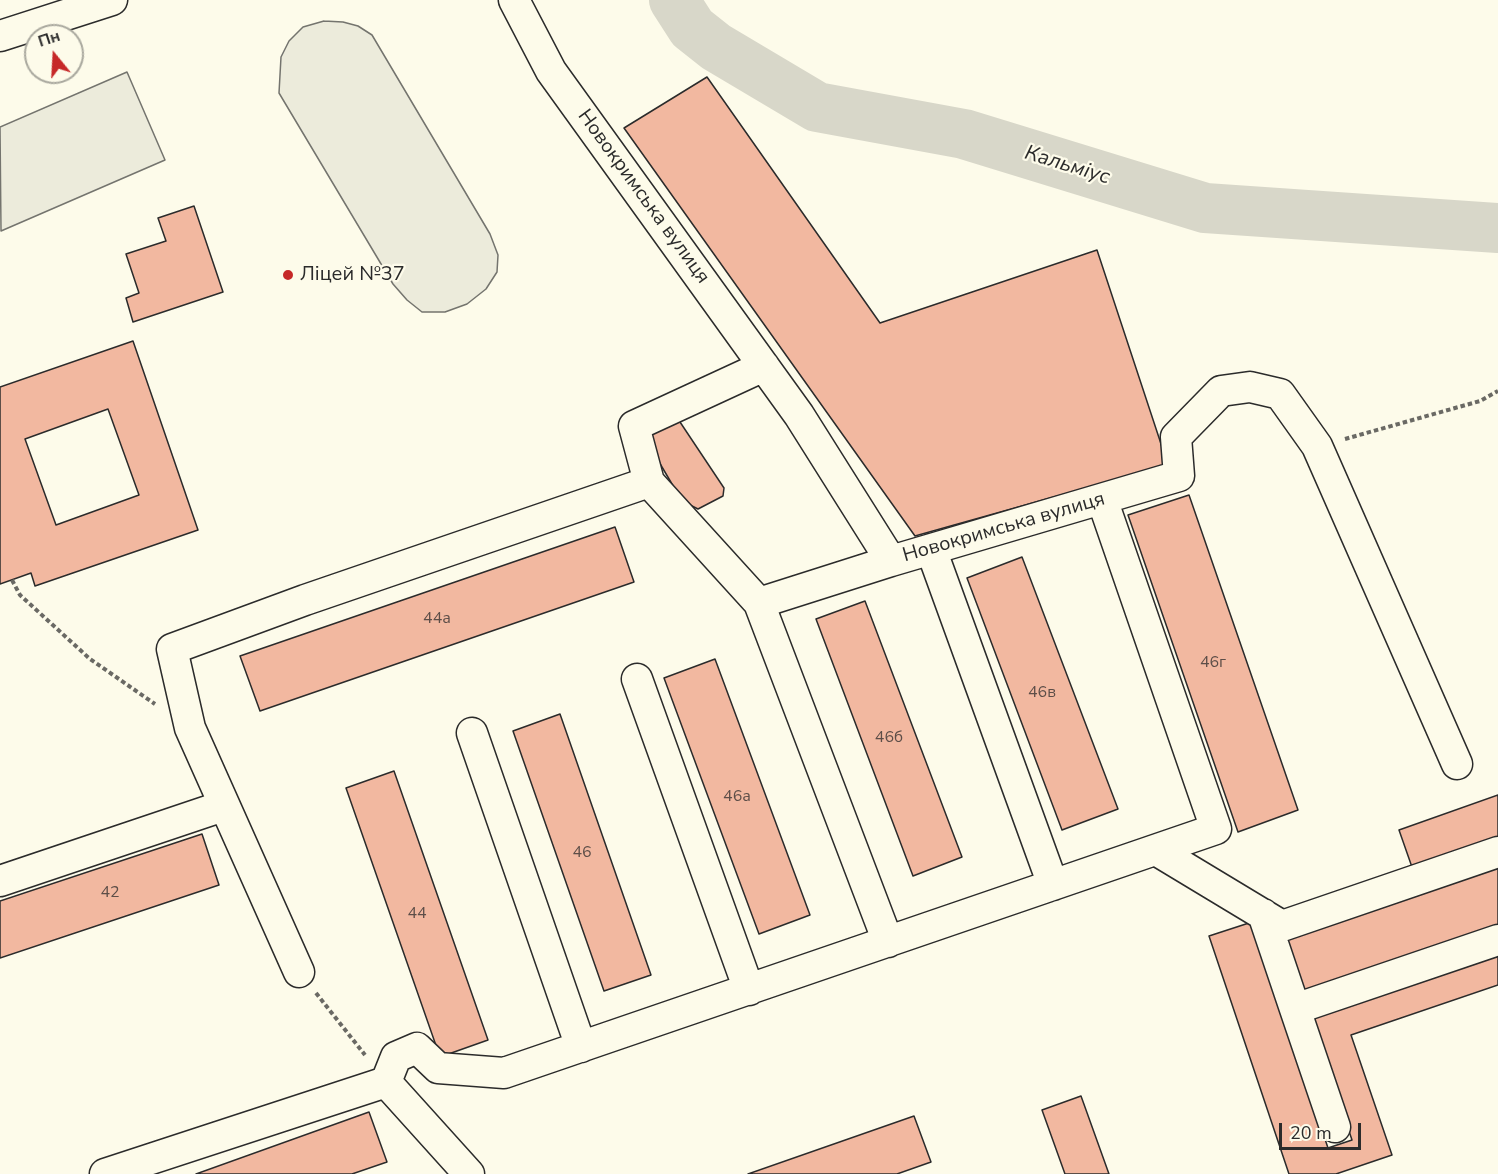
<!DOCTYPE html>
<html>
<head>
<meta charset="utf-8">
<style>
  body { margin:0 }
  #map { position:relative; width:1498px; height:1174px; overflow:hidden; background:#fdfbea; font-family:"Nunito Sans",sans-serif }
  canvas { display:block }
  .north { position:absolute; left:24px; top:24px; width:60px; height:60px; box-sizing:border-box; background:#fdfbea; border:2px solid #a9a89e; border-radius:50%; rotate:342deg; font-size:16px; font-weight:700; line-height:24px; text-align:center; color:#2b2b2b }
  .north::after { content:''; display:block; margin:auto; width:21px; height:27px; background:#c62828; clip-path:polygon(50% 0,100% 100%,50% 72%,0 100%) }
  .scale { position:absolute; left:1279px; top:1123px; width:82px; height:27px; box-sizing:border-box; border:3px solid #2b2b2b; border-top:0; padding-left:8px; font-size:18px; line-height:21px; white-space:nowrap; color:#2b2b2b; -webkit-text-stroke:4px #fdfbea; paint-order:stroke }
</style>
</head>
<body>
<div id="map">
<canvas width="1498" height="1174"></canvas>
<div class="north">Пн</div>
<div class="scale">20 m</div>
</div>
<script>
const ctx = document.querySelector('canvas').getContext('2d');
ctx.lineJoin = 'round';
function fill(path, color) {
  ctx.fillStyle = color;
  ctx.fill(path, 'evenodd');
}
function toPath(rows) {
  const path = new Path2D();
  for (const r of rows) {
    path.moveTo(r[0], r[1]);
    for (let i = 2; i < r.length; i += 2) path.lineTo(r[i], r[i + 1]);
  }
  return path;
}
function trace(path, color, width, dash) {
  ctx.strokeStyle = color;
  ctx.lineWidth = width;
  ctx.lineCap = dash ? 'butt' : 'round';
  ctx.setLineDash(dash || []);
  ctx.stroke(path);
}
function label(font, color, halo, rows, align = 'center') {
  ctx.font = font + ' "Nunito Sans",sans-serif';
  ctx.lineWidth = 4.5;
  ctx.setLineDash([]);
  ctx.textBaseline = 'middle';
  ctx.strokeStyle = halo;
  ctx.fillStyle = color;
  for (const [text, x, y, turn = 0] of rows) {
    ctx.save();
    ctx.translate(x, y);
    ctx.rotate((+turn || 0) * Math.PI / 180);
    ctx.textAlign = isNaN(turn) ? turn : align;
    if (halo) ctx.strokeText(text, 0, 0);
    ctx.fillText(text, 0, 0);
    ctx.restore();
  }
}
const green = toPath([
  [324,21,343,22,358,26,372,35,490,234,498,255,497,272,486,289,467,304,445,312,422,312,407,300,393,284,279,93,281,57,289,41,303,27,324,21],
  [127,72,165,160,1,231,0,127,127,72]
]);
fill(green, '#ecebdb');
trace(green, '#74746e', 1.5);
trace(toPath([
  [674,0,692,28,716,47,817,107,964,134,1205,208,1498,228]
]), '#d8d7c9', 50);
const building = toPath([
  [707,77,880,323,1097,250,1168,465,915,536,624,128,707,77],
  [194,206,223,292,133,322,126,298,139,293,126,254,166,241,158,218,194,206],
  [133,341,198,530,35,586,31,573,0,584,0,387,133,341],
  [108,409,139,495,56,525,25,439,108,409],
  [674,413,724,488,723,496,698,509,682,501,639,428,674,413],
  [1189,495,1298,810,1238,832,1128,515,1189,495],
  [615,527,634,582,260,711,240,656,615,527],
  [1022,557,1118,809,1062,830,967,578,1022,557],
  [865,601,962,857,913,876,816,619,865,601],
  [715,659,810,915,759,934,664,678,715,659],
  [560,714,651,975,604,991,513,731,560,714],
  [394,771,488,1040,440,1057,346,788,394,771],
  [1498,795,1498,840,1413,870,1399,830,1498,795],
  [202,834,219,885,0,958,0,901,202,834],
  [1498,863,1498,927,1304,995,1284,938,1498,863],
  [1252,922,1328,1148,1352,1140,1311,1018,1498,954,1498,985,1351,1035,1392,1155,1336,1174,1289,1174,1209,936,1252,922],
  [1081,1096,1109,1174,1065,1174,1042,1110,1081,1096],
  [369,1112,387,1162,352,1174,196,1174,369,1112],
  [914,1116,931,1162,897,1174,748,1174,914,1116]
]);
fill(building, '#f2b8a0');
trace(building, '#2b2b2b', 1.5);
const minor = toPath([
  [514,0,551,71,799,415,891,561,1179,476,1176,437,1221,391,1250,387,1280,394,1317,446,1457,764],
  [0,36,112,0],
  [649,482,634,426,764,366],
  [931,549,1053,885],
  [637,679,749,990],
  [472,733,581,1047],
  [1156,850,1282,926,1498,852],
  [0,881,223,806],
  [1263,914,1295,1009,1498,940],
  [888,942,759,603,891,561],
  [299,972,190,728,172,649,305,600,649,482,759,603],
  [1295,1009,1335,1127],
  [386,1082,396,1057,417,1048,438,1068,504,1073,1216,829,1102,499],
  [105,1174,386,1082,469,1174]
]);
trace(minor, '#2b2b2b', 33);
trace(toPath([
  [1345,439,1480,401,1498,391],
  [12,580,20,595,90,659,155,704],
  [316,993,365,1055]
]), '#6a6964', 4, [4.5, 3]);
trace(minor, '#fdfbea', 30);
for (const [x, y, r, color] of [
  [288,275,6,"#c62828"]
]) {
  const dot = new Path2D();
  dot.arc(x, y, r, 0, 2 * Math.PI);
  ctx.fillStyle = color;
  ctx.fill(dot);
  trace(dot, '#fdfbea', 2);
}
label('16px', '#5d4e48', null, [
  ["44а",437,619],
  ["46г",1213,663],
  ["46в",1042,693],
  ["46б",889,738],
  ["46а",737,797],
  ["46",582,853],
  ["42",110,893],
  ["44",417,914]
]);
label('20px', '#2b2b2b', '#fdfbea', [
  ["Новокримська вулиця",643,197,54],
  ["Новокримська вулиця",1004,528,-16]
]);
label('20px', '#2b2b2b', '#fdfbea', [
  ["Ліцей №37",300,275]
], 'left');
label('italic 21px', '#2b2b2b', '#fdfbea', [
  ["Кальміус",1067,166,17]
]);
</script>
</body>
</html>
